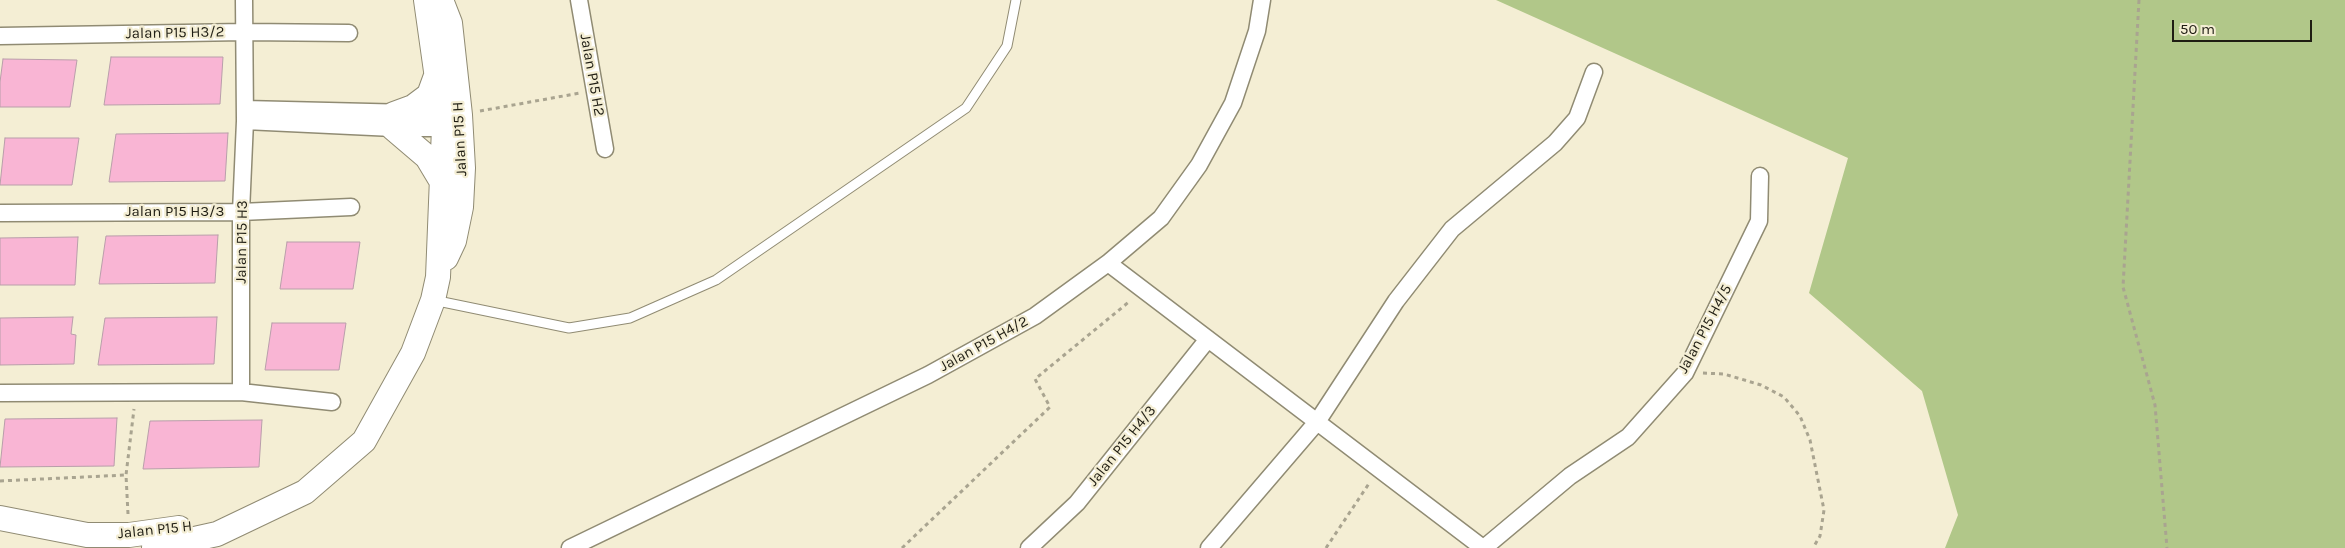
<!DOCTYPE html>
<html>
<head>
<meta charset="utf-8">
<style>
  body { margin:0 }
  #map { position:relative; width:2345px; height:548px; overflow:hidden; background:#f4eed4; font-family:Karla,sans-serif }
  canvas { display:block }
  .scale { position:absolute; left:2172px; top:20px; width:140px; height:22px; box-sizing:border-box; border:2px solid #1f1d13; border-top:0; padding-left:6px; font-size:15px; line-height:18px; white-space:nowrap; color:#1f1d13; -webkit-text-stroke:4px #f4eed4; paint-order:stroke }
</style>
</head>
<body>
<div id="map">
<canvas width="2345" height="548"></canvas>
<div class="scale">50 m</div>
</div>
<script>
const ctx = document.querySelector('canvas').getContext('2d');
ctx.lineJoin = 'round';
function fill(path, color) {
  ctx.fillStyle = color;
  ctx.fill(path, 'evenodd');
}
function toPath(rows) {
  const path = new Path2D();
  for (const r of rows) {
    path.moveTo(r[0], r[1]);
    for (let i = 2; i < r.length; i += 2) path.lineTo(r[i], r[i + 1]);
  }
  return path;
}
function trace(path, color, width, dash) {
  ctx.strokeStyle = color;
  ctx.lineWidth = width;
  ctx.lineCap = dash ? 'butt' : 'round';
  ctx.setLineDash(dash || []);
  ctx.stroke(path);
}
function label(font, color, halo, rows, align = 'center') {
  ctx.font = font + ' Karla,sans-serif';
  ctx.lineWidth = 4.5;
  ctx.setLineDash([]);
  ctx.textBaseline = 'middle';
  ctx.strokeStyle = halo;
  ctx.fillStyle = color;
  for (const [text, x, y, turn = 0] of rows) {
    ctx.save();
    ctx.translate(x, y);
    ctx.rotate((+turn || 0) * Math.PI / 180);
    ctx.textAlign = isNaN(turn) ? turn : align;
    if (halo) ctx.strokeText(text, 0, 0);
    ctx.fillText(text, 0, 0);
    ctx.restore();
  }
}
fill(toPath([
  [1496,0,2345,0,2345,548,1945,548,1958,515,1922,391,1809,293,1848,158]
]), '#b1c789');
const building = toPath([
  [111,57,223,57,220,104,104,105,111,57],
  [3,59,77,60,70,107,0,107,0,82,3,59],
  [228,133,225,181,109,182,116,134,228,133],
  [5,138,79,138,72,185,0,185,5,138],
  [218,235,215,283,99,284,106,236,218,235],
  [78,237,75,285,0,285,0,238,78,237],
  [287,242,360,242,353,289,280,289,287,242],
  [73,317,71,334,76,335,74,364,0,365,0,318,73,317],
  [217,317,214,364,98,365,105,318,217,317],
  [272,323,346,323,339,370,265,370,272,323],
  [117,418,114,466,0,467,5,419,117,418],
  [262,420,259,467,143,469,150,421,262,420]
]);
fill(building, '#f9b5d4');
trace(building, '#b99eaa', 1);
const lane = toPath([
  [433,300,569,328,630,318,716,280,966,108,1007,46,1016,0]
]);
const street = toPath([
  [579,0,605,149],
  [0,36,244,32,349,33],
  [245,109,453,114],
  [245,121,393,128,454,128],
  [0,213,241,212,351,207],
  [1108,263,1483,548],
  [241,392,241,212,245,121,244,0],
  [0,393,241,392,332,402],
  [570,548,928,375,1035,316,1108,263,1161,218,1199,165,1233,103,1257,31,1262,0],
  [1029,548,1077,503,1208,339],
  [1209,548,1317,422,1396,301,1452,229,1555,143,1577,118,1594,72],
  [1484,548,1570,476,1628,437,1685,373,1759,221,1760,176]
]);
const secondary = toPath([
  [441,0,450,23,460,115,463,168,461,207,454,241,446,258],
  [394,114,413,107,429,95,437,73],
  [393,128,427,157,442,182],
  [0,518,87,535,129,535,179,528],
  [154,548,217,534,305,492,364,441,413,353,433,300,438,277,444,128,426,0]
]);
trace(lane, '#908b73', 11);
trace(street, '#908b73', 19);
trace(secondary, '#908b73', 26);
trace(toPath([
  [2139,0,2123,287,2155,405,2167,548],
  [480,111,580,93],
  [1703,373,1724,374,1761,385,1784,397,1800,416,1810,440,1824,510,1820,536,1813,548],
  [0,481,126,475],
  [128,514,126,475,134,409],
  [902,548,1050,407,1035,379,1130,301],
  [1326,548,1370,482]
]), '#a9a490', 3, [4, 4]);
trace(lane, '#fff', 9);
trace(street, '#fff', 16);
trace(secondary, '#fff', 24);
label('15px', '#1f1d13', '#f4eed4', [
  ["Jalan P15 H3/2",175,33,-1],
  ["Jalan P15 H2",592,75,80],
  ["Jalan P15 H",460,139,-93],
  ["Jalan P15 H3/3",175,212],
  ["Jalan P15 H3",242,242,-89],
  ["Jalan P15 H4/5",1705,329,-62],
  ["Jalan P15 H4/2",984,344,-29],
  ["Jalan P15 H4/3",1122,446,-51],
  ["Jalan P15 H",155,530,-6]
]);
</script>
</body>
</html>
